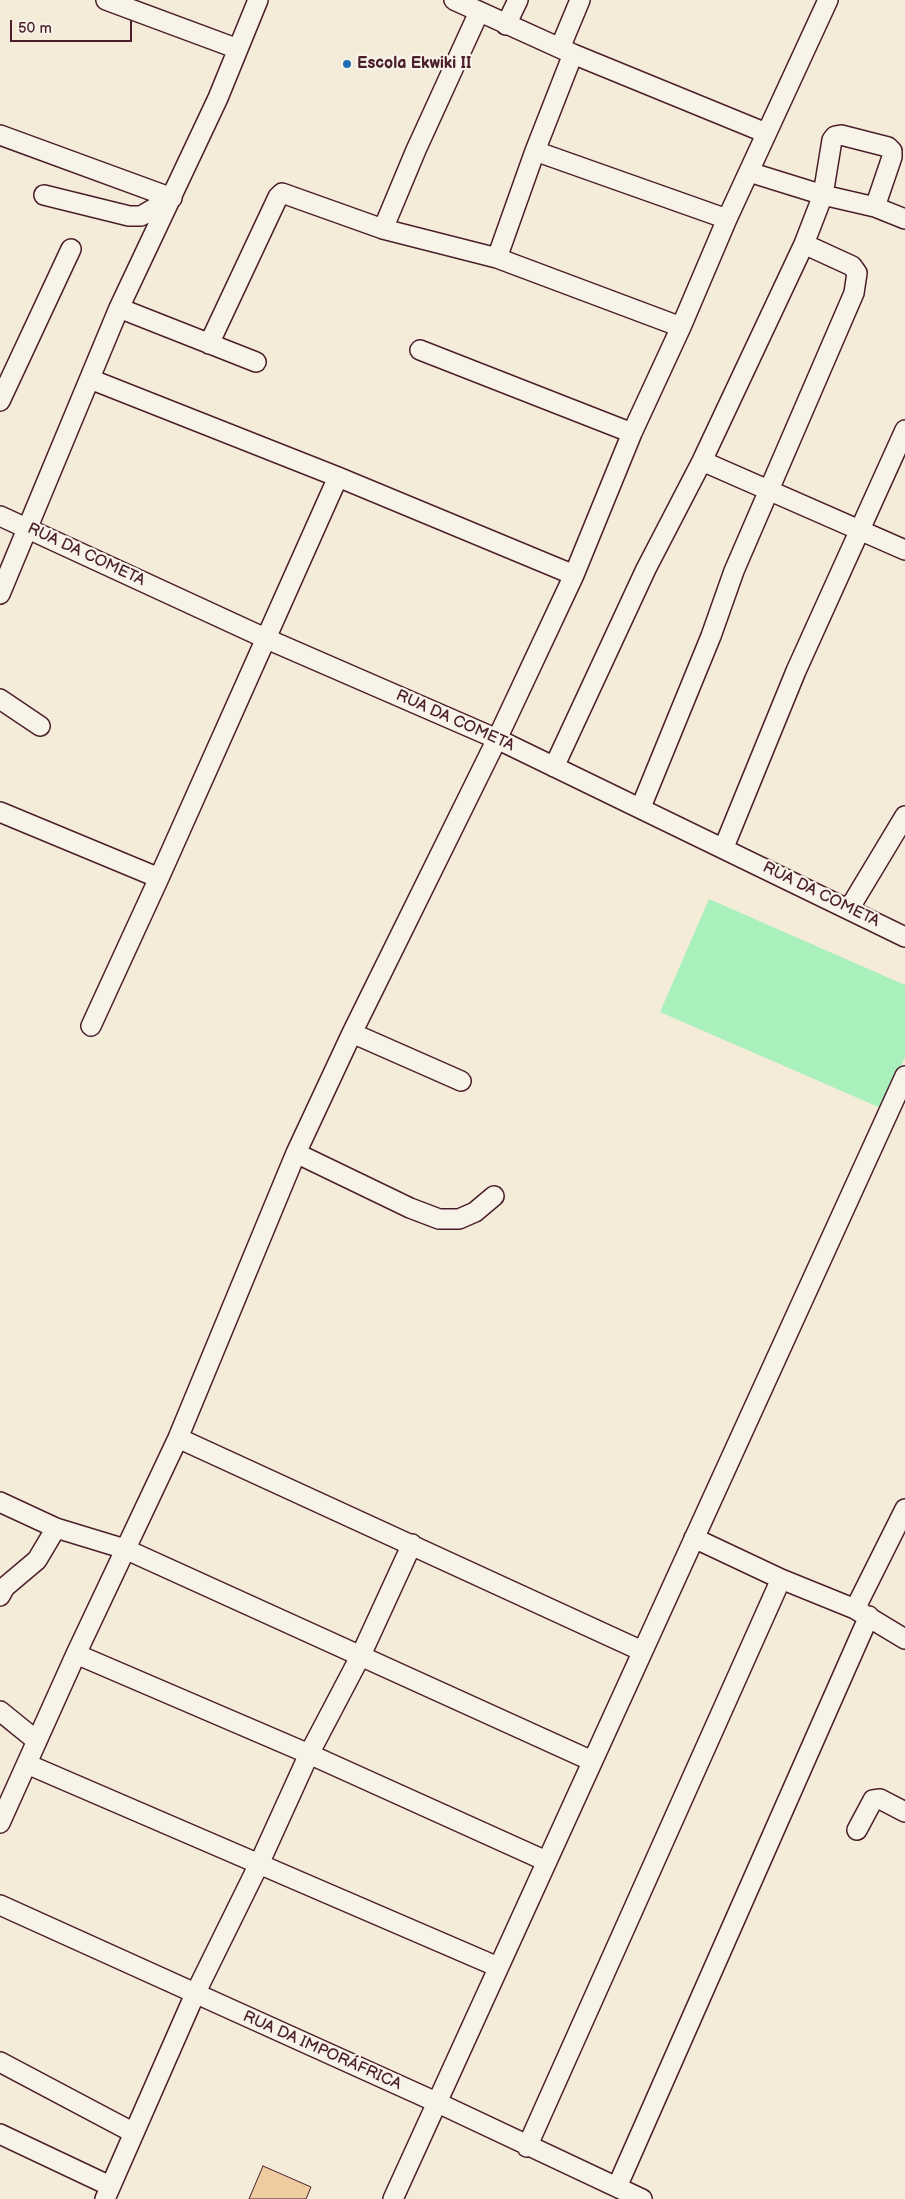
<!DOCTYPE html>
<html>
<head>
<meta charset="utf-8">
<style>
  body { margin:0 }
  #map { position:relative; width:905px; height:2199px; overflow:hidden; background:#f5ebd9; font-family:"Balsamiq Sans",sans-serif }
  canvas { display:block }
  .scale { position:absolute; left:10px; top:20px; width:122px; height:22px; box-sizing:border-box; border:2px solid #4a1f2b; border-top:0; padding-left:6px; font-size:15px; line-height:18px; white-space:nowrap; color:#4a1f2b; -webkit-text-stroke:4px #f7f3e8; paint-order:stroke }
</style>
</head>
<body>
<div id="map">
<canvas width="905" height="2199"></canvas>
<div class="scale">50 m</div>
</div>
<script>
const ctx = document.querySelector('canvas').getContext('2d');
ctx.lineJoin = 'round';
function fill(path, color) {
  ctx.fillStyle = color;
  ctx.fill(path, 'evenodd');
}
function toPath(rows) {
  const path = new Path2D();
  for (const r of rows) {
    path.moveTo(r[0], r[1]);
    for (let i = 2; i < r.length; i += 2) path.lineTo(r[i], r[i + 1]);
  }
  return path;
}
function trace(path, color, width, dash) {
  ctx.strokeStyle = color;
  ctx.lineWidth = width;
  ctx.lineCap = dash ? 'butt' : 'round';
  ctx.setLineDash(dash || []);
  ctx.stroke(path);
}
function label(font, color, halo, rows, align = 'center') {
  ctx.font = font + ' "Balsamiq Sans",sans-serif';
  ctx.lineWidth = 4.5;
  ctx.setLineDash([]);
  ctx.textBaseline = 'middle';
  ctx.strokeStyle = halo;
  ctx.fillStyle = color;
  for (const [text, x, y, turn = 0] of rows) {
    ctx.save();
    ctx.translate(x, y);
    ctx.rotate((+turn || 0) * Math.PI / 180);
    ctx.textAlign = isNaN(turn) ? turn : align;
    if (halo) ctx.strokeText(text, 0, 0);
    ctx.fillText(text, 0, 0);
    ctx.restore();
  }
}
fill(toPath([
  [709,899,905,985,905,1057,883,1109,660,1012]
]), '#a9f0bd');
const building = toPath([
  [263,2166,311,2187,306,2199,249,2199,263,2166]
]);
fill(building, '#eecc9f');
trace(building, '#4a1f2b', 1);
const minor = toPath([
  [106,0,238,49],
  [454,0,573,54,766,133],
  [506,25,518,0],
  [560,48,580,0],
  [0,135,172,198],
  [535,151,727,219],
  [749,172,823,195,875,207,905,219],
  [44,195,129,216,141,216,172,198],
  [383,229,416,150,479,12],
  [497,258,535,151,573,54],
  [119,308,256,362],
  [209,344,278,197,282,193,383,229,497,258,681,327],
  [420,350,632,433],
  [90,379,338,477,574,575],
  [0,401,71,249],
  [702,461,905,550],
  [0,516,267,639,497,739,905,937],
  [0,594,119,308,218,98,258,0],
  [0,699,40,726],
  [554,767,646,569,702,461,804,244,823,195,832,140,835,136,841,135,888,147,892,151,892,157,875,207],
  [641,807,711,636,734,571,854,293,857,273,852,266,804,244],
  [0,812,159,878],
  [724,847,796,671,905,430],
  [849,909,905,816],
  [91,1026,159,878,338,477],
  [352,1033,461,1081],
  [296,1153,410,1208,439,1219,459,1219,475,1212,494,1196],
  [178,1438,642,1651],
  [0,1502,56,1528,125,1549,592,1761],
  [694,1538,781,1579,855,1609,905,1639],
  [0,1596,5,1587,37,1560,56,1528],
  [855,1609,905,1509],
  [76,1654,309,1754,546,1861],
  [0,1711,37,1741],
  [27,1764,498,1967],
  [0,1823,76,1654,178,1438,296,1153,352,1033,497,739,574,575,632,433,681,327,727,219,828,0],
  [857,1830,873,1800,880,1799,905,1812],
  [0,1905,436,2102,642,2199],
  [0,2062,134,2133],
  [0,2134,110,2186],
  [527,2147,781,1579],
  [617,2187,869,1616],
  [105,2199,195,1994,259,1864,309,1754,361,1655,412,1544],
  [393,2199,905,1076]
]);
trace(minor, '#4a1f2b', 22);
trace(minor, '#f7f3e8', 19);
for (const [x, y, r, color] of [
  [347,64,5,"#1f6fb2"]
]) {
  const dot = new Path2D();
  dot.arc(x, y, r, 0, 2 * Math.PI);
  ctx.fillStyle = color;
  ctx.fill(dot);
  trace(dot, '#f7f3e8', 2);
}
label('bold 16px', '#4a1f2b', '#f7f3e8', [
  ["Escola Ekwiki II",357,64]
], 'left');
label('16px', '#4a1f2b', '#f7f3e8', [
  ["RUA DA COMETA",86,555,25],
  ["RUA DA COMETA",455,721,24],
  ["RUA DA COMETA",821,895,26],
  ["RUA DA IMPORÁFRICA",322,2051,24]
]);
</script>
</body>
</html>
